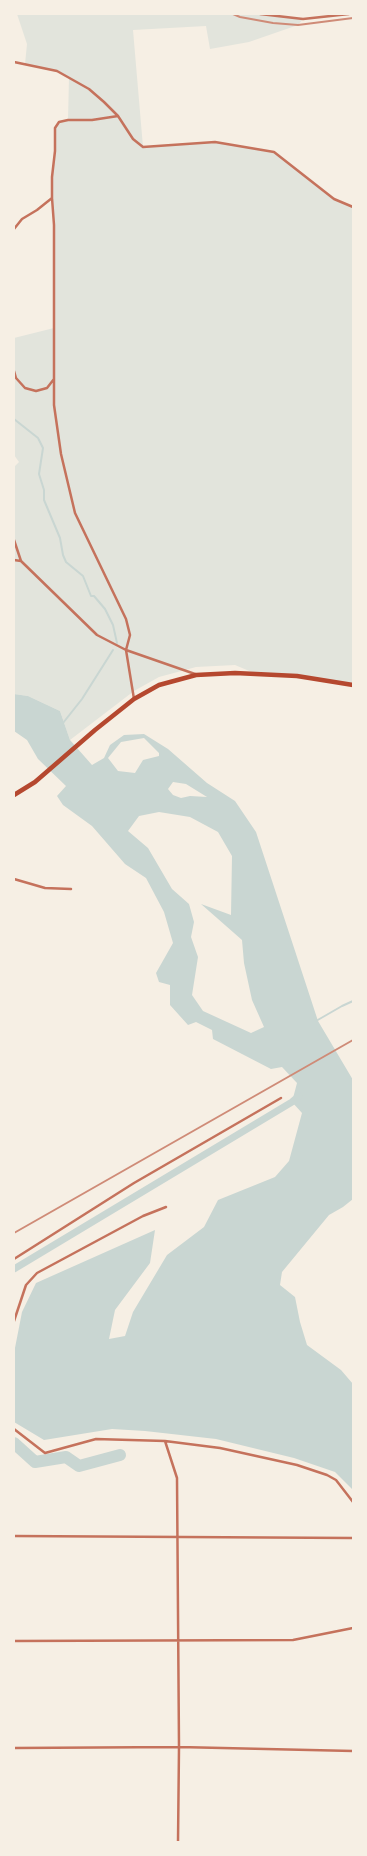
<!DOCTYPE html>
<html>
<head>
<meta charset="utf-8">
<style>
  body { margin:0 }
  #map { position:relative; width:367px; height:1856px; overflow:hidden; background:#f6efe4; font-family:"PT Sans Narrow",sans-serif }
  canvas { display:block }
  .frame { position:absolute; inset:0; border:15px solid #f6efe4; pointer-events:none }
</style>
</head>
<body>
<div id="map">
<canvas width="367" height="1856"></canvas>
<div class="frame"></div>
</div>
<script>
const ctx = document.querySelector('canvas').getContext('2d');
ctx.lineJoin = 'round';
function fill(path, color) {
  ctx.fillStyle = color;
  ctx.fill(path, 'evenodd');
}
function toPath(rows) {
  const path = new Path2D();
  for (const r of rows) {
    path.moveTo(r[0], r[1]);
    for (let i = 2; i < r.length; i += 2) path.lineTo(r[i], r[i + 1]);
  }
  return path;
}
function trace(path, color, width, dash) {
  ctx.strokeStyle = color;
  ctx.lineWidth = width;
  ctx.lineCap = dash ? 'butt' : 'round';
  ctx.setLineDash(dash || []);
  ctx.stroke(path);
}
fill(toPath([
  [17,14,260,14,303,19,298,25,249,42,210,49,206,26,133,30,143,147,215,142,274,152,334,199,353,207,353,685,254,673,235,665,196,667,159,677,134,691,70,740,60,711,28,696,14,694,14,467,19,462,14,455,14,379,16,378,14,371,14,338,54,328,54,225,52,177,55,151,55,128,59,122,68,120,69,78,57,71,25,64,27,44]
]), '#e2e4dc');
fill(toPath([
  [14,694,28,696,60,711,70,740,92,765,104,758,110,745,124,735,144,734,168,749,207,783,235,801,256,832,318,1021,353,1080,353,1199,343,1207,329,1215,282,1272,280,1285,295,1297,300,1322,307,1345,341,1370,353,1384,353,1490,335,1472,294,1458,216,1439,145,1431,112,1429,44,1440,14,1422,14,1353,22,1312,36,1283,155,1230,150,1263,115,1310,109,1339,125,1336,133,1312,167,1255,204,1227,218,1200,275,1177,289,1161,302,1113,292,1102,297,1083,282,1067,271,1069,213,1039,212,1030,196,1022,188,1025,170,1005,170,985,159,982,156,973,173,943,164,912,146,878,125,864,92,826,63,805,57,796,66,786,38,759,27,740,14,731],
  [144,738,159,753,159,756,143,760,135,773,118,771,108,758,121,742],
  [173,782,186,784,207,797,190,796,181,798,173,795,168,789],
  [159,812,190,817,218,832,232,856,231,915,201,904,242,940,244,963,252,1000,264,1027,251,1033,203,1011,192,995,198,957,191,937,194,922,189,904,172,889,148,848,128,831,139,816]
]), '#c9d6d2');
trace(toPath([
  [14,419,38,438,43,448,39,474,44,490,44,500,60,538,63,555,66,562,83,576,91,596,94,596,105,609,113,625,117,643],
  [63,723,82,699,113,650],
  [316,1021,342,1006,353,1001]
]), '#c9d6d2', 2);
trace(toPath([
  [14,1269,292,1102,299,1096]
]), '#c9d6d2', 7);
trace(toPath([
  [14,1443,35,1462,66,1457,79,1466,120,1455]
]), '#c9d6d2', 12);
trace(toPath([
  [260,14,303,19,349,14],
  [14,62,57,71,89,89,104,102,118,116,133,139,143,147,215,142,274,152,334,199,353,207],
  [118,116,92,120,68,120,59,122,55,128,55,151,52,177,52,198,54,225,54,405,61,454,75,513,126,619,130,635,126,650,134,699],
  [14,229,22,219,37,210,52,198],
  [14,371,16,378,25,388,36,391,47,388,54,379],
  [14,540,21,561,97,635,126,650,195,674],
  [14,560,21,561],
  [14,879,45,888,71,889],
  [14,1259,134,1183,281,1098],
  [14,1321,26,1285,37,1273,143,1216,166,1207],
  [14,1429,45,1453,96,1439,165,1441,220,1448,297,1465,327,1475,336,1480,353,1502],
  [165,1441,177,1478,179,1747,178,1842],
  [14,1536,352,1538],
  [14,1641,293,1640,353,1628],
  [14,1748,179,1747,353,1751]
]), '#c5725c', 2.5);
trace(toPath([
  [14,795,35,782,95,730,134,699,159,685,196,675,235,673,297,676,353,685]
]), '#b5482f', 4.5);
trace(toPath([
  [233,14,240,17,273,23,298,25,353,18],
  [14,1233,353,1040]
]), '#cf8b77', 2);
</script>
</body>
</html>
